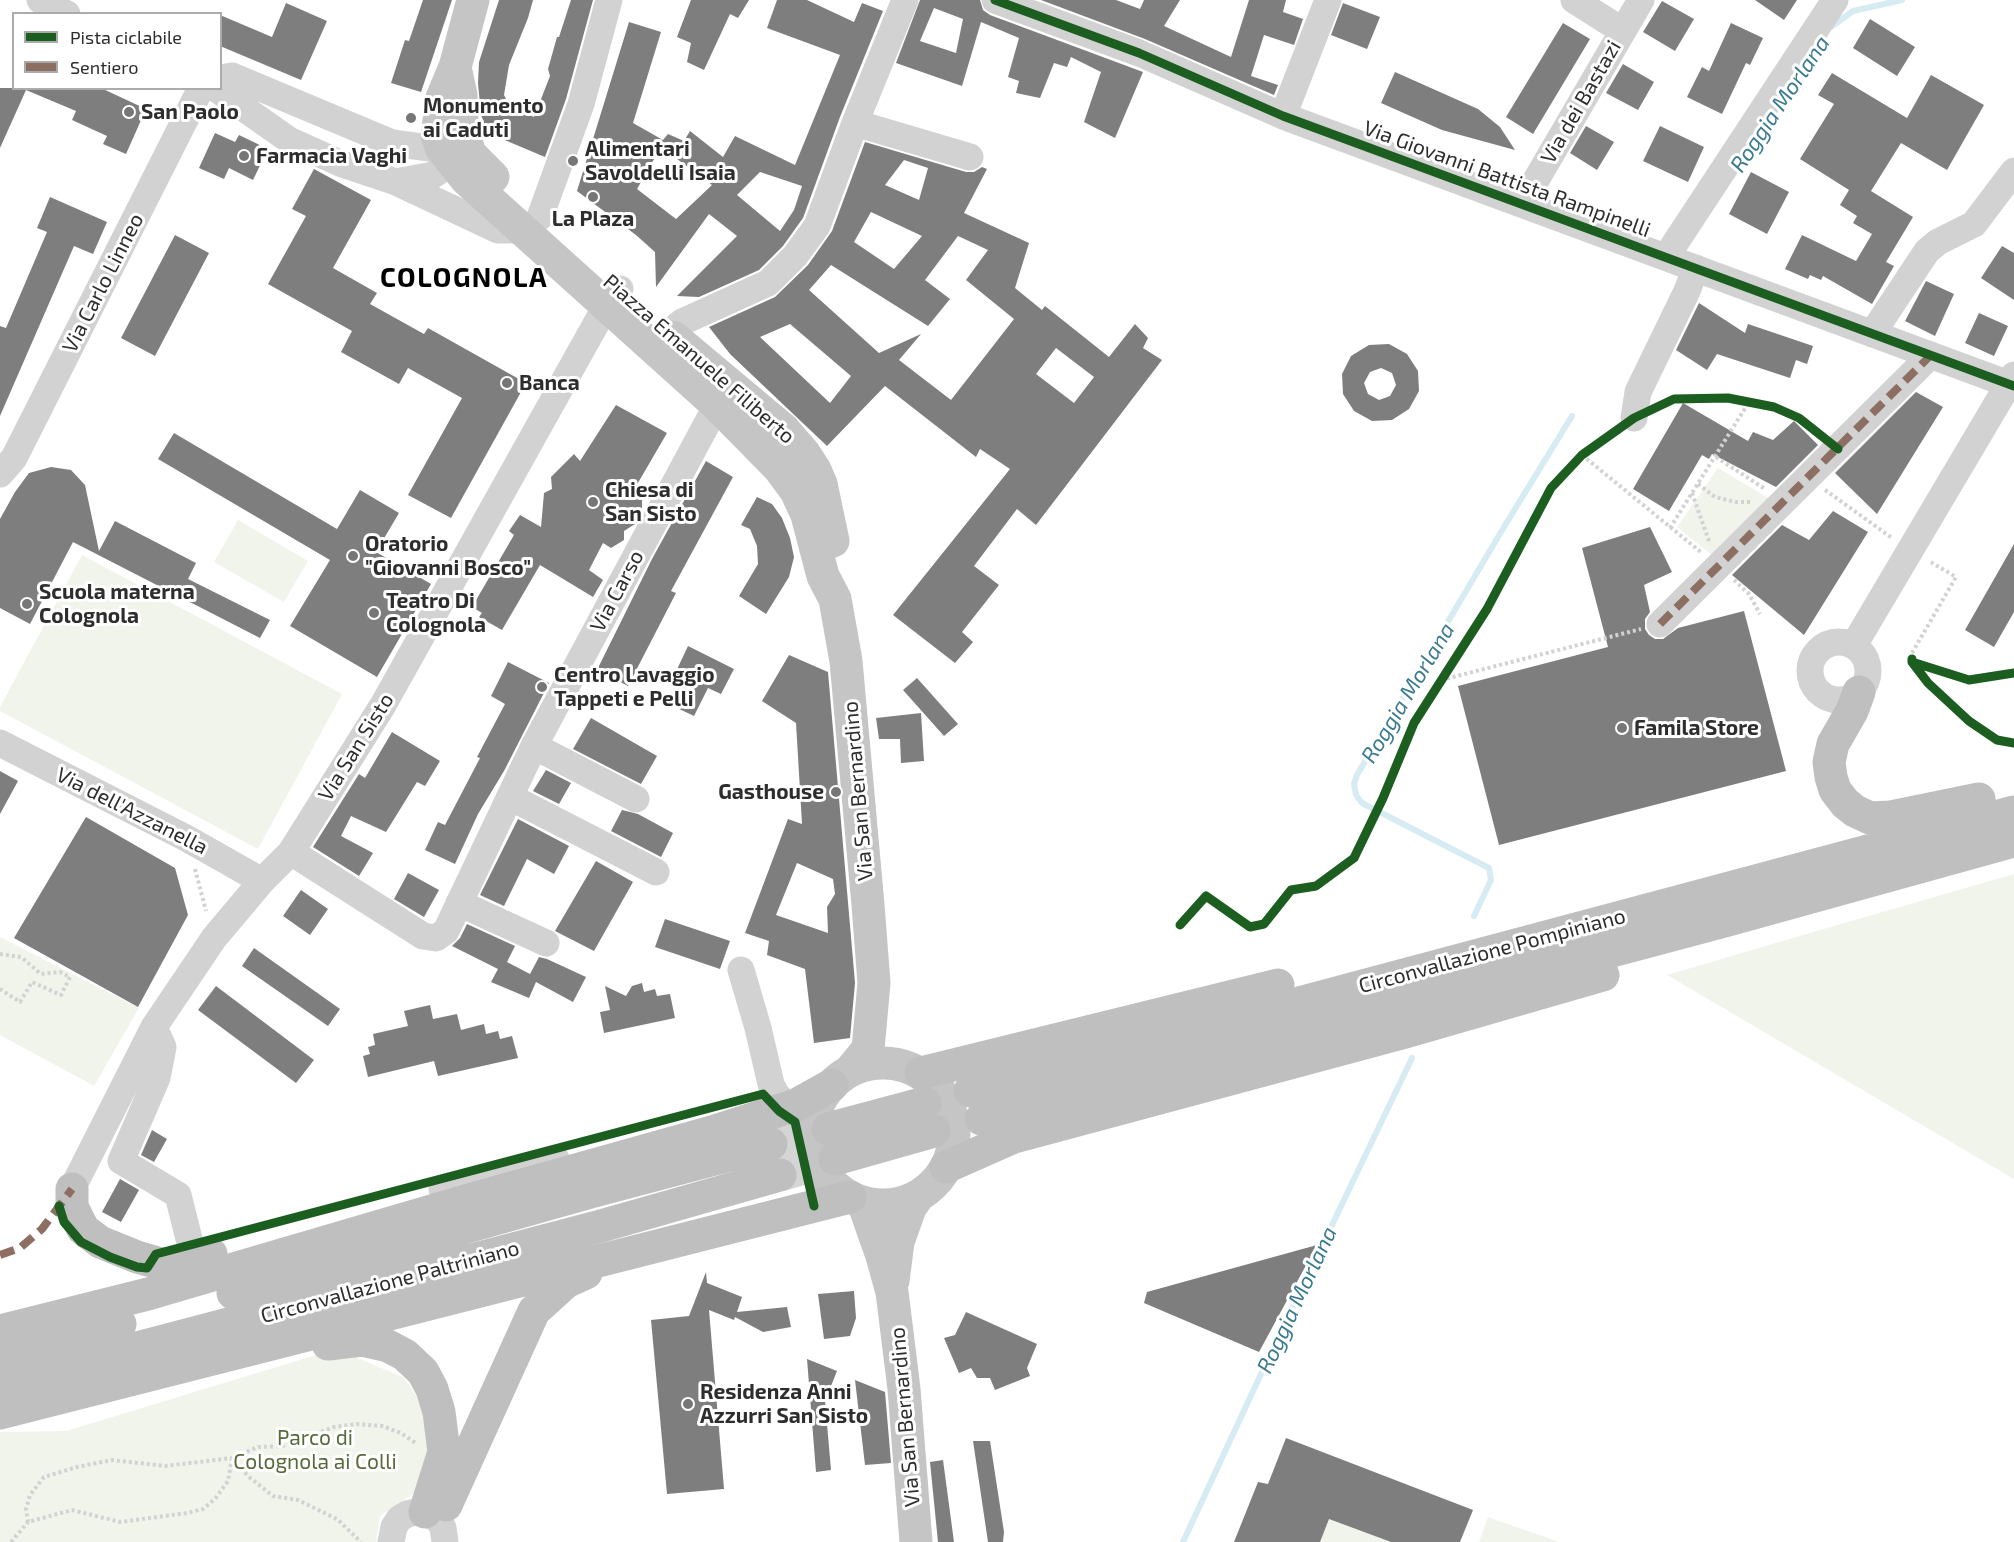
<!DOCTYPE html>
<html>
<head>
<meta charset="utf-8">
<style>
  body { margin:0 }
  #map { position:relative; width:2014px; height:1542px; overflow:hidden; background:#fff; font-family:"Exo 2",sans-serif }
  canvas { display:block }
  .legend { position:absolute; left:12px; top:12px; width:210px; height:78px; box-sizing:border-box; background:#fff; border:2px solid #ababab; margin:0; padding:8px 10px; list-style:none; font-size:18px; color:#2d2d2d }
  .legend li { display:flex; align-items:center; gap:12px; height:30px }
  .legend b { width:30px; border:2px solid #ababab }
</style>
</head>
<body>
<div id="map">
<canvas width="2014" height="1542"></canvas>
<ul class="legend">
<li><b style="height:8px;background:#1b5e20"></b>Pista ciclabile</li>
<li><b style="height:8px;background:#8d6e63"></b>Sentiero</li>
</ul>
</div>
<script>
const ctx = document.querySelector('canvas').getContext('2d');
ctx.lineJoin = 'round';
function fill(path, color) {
  ctx.fillStyle = color;
  ctx.fill(path, 'evenodd');
}
function toPath(rows) {
  const path = new Path2D();
  for (const r of rows) {
    if (r.length === 3) {
      path.moveTo(r[0] + r[2], r[1]);
      path.arc(r[0], r[1], r[2], 0, 2 * Math.PI);
      continue;
    }
    path.moveTo(r[0], r[1]);
    for (let i = 2; i < r.length; i += 2) path.lineTo(r[i], r[i + 1]);
  }
  return path;
}
function trace(path, color, width, dash) {
  ctx.strokeStyle = color;
  ctx.lineWidth = width;
  ctx.lineCap = dash ? 'butt' : 'round';
  ctx.setLineDash(dash || []);
  ctx.stroke(path);
}
function label(font, color, halo, rows, align = 'center') {
  ctx.font = font + ' "Exo 2",sans-serif';
  ctx.lineWidth = 6;
  ctx.setLineDash([]);
  ctx.textBaseline = 'middle';
  ctx.strokeStyle = halo;
  ctx.fillStyle = color;
  for (const [text, x, y, turn = 0] of rows) {
    ctx.save();
    ctx.translate(x, y);
    ctx.rotate((+turn || 0) * Math.PI / 180);
    ctx.textAlign = isNaN(turn) ? turn : align;
    if (halo) ctx.strokeText(text, 0, 0);
    ctx.fillText(text, 0, 0);
    ctx.restore();
  }
}
fill(toPath([
  [1718,468,1770,499,1713,556,1677,527],
  [238,520,308,561,284,602,214,562],
  [82,555,342,694,258,849,0,711,0,707],
  [2014,874,2014,1179,1667,975,1803,935],
  [0,937,139,1008,94,1086,0,1035],
  [336,1349,403,1377,424,1406,432,1432,427,1459,416,1492,380,1516,376,1542,0,1542,0,1432,66,1431],
  [1488,1517,1559,1542,1479,1542],
  [1329,1519,1391,1542,1320,1542]
]), '#f1f4eb');
trace(toPath([
  [1831,27,1853,11,1902,0],
  [1474,916,1491,880,1489,868,1362,803,1356,795,1354,784,1357,775,1504,527,1572,416],
  [1183,1542,1274,1346,1412,1058]
]), '#d7ebf2', 6);
fill(toPath([
  [423,0,452,0,421,92,391,83,405,40,409,41],
  [499,0,533,0,528,18,509,65,504,95,509,105,534,117,550,76,548,69,557,37,559,37,571,0,593,0,566,99,545,157,488,133,481,115,478,83,479,62],
  [691,0,749,0,738,18,730,14,704,70,687,62,691,43,677,37],
  [777,0,807,0,854,22,862,3,883,11,840,117,803,218,783,246,759,270,699,297,677,296,737,236,709,214,656,287,655,252,636,235,577,191,629,22,661,32,633,123,663,140,668,134,684,141,690,131,723,157,735,136,795,165,840,55,767,28],
  [661,147,712,185,676,219,637,189],
  [760,172,802,186,794,210,780,231,737,195],
  [920,0,980,0,983,10,990,15,1143,72,1115,138,1084,122,1101,72,1071,57,1067,67,1054,63,1040,98,1016,93,1019,81,1008,77,1019,38,981,22,962,86,896,63],
  [934,8,963,19,956,53,920,41],
  [1041,0,1116,0,1140,9,1144,0,1180,0,1164,26,1231,57,1249,0,1286,0,1283,12,1303,19,1294,45,1264,35,1251,76,1278,85,1274,95,1145,39],
  [1755,0,1797,0,1784,20],
  [1662,1,1694,19,1675,51,1643,32],
  [286,3,327,21,301,80,220,46,220,15,272,37],
  [1343,3,1380,17,1367,49,1331,35],
  [1870,19,1915,47,1897,76,1853,48],
  [1563,23,1590,39,1533,134,1506,117],
  [1731,23,1763,38,1750,65,1746,63,1722,114,1687,97,1702,67,1709,71],
  [1623,64,1654,82,1638,110,1606,93],
  [1395,72,1478,109,1500,127,1515,150,1442,130,1381,103],
  [1832,73,1907,118,1931,75,1984,105,1947,170,1901,143,1871,191,1913,217,1886,262,1894,266,1872,304,1823,276,1821,280,1810,275,1808,279,1785,269,1802,235,1856,261,1872,234,1853,223,1857,216,1840,205,1849,190,1800,159,1834,104,1818,95],
  [0,88,101,88,146,109,126,154,103,144,107,136,72,120,76,111,26,90,0,148],
  [1586,126,1614,142,1597,170,1570,153],
  [1660,126,1704,147,1688,182,1643,161],
  [215,133,235,142,239,135,268,149,253,180,229,168,224,179,199,168],
  [865,142,966,172,974,172,982,167,987,169,964,213,1029,243,1015,288,1042,310,1045,306,1109,357,1135,324,1148,338,1143,348,1162,360,1036,525,1017,509,974,566,999,585,962,632,973,642,955,663,893,615,1010,469,980,449,976,457,885,386,827,446,730,354,709,327,775,297,808,265,832,231],
  [904,160,928,168,919,200,885,185],
  [871,212,922,236,894,269,854,242],
  [958,236,988,250,966,280,1014,319,951,400,899,360,921,334,879,353,809,290,831,265,928,326,950,299,925,280],
  [790,324,851,376,830,403,760,337],
  [1056,348,1094,377,1074,403,1036,374],
  [314,169,371,200,333,268,377,293,370,304,424,334,428,328,526,383,451,518,408,495,462,398,408,368,399,384,341,352,352,331,268,284,306,216,292,209],
  [1751,172,1789,192,1767,234,1729,214],
  [50,197,107,222,93,254,74,246,0,416,0,326,6,328,47,232,37,228],
  [175,235,209,253,155,356,121,338],
  [2002,246,2014,253,2014,300,1981,278],
  [1926,281,1954,294,1935,336,1905,321],
  [1699,303,1745,333,1748,324,1813,346,1807,364,1796,360,1790,378,1717,354,1707,370,1676,350],
  [1979,313,2008,326,1994,356,1965,343],
  [1389,344,1407,354,1418,371,1419,391,1409,409,1392,420,1372,421,1354,411,1343,394,1342,374,1351,356,1369,345],
  [1381,368,1392,373,1396,385,1390,396,1379,400,1368,394,1364,383,1370,372],
  [1916,392,1943,407,1877,514,1835,473],
  [1683,403,1748,441,1753,432,1773,440,1794,421,1818,445,1776,487,1712,454,1709,459,1702,455,1669,511,1633,489],
  [616,405,667,433,635,488,642,496,642,508,635,512,635,524,624,531,624,540,611,548,603,543,589,570,603,580,593,597,540,565,502,630,479,617,482,613,472,607,514,535,509,531,520,515,541,527,544,493,552,489,551,477,574,454,580,461],
  [174,433,337,529,360,490,399,513,376,552,431,584,377,677,290,626,330,560,158,459],
  [706,461,733,477,671,591,676,593,628,686,597,670,652,559],
  [51,467,71,470,85,485,99,551,115,521,196,563,188,579,270,620,260,638,73,542,30,624,0,608,0,519,15,492,29,473],
  [757,497,772,504,782,518,790,538,794,557,789,577,766,614,739,596,758,564,757,546,750,529,741,525],
  [1833,511,1868,532,1804,635,1732,575,1782,525,1809,540],
  [1650,527,1672,572,1644,585,1650,612,1645,619,1645,629,1649,635,1655,639,1663,639,1678,628,1744,611,1786,771,1499,845,1458,686,1608,647,1582,548],
  [2014,544,2014,612,1994,647,1965,630],
  [688,646,734,669,721,694,708,688,694,716,673,706,683,686,672,680],
  [789,655,828,672,855,983,850,1038,814,1043,805,969,767,955,769,941,745,933,788,819,802,824,796,723,762,701],
  [797,863,833,879,835,894,827,907,828,933,776,915],
  [508,662,549,683,504,771,478,814,455,864,425,850,438,822,445,825,480,758,477,757,505,704,491,696],
  [917,678,958,724,944,736,903,690],
  [921,713,924,761,901,763,900,739,879,739,876,718],
  [591,718,657,756,641,784,573,749],
  [392,732,440,761,425,786,417,782,386,832,351,816,341,836,373,853,359,876,313,847,359,774,365,778],
  [546,770,571,783,559,804,533,791],
  [0,771,18,781,0,814],
  [622,810,638,814,673,833,661,857,611,831],
  [86,817,175,868,188,915,138,1007,14,938],
  [518,819,569,846,554,874,527,859,504,906,480,895],
  [596,861,633,882,594,951,555,931],
  [408,873,439,890,424,917,394,899],
  [301,890,328,909,310,935,283,916],
  [665,919,730,941,720,969,655,947],
  [467,924,515,946,507,962,530,974,539,957,547,959,586,977,573,1002,536,982,529,998,491,982,498,969,452,946,460,938],
  [254,948,340,1009,328,1026,242,966],
  [642,983,644,992,655,989,657,996,670,994,675,1018,604,1033,600,1012,610,1010,605,986,626,996,632,986],
  [216,986,314,1060,296,1083,198,1010],
  [430,1005,433,1019,457,1014,461,1030,484,1024,486,1034,498,1031,500,1039,512,1036,518,1058,438,1076,434,1061,368,1077,363,1056,370,1054,368,1047,375,1045,373,1034,408,1026,404,1011],
  [152,1130,167,1139,154,1162,141,1155],
  [120,1179,139,1190,121,1222,102,1212],
  [1317,1245,1259,1352,1144,1303,1147,1292],
  [706,1272,707,1283,742,1297,737,1312,787,1307,791,1327,763,1332,735,1317,734,1320,709,1310,724,1489,667,1494,651,1320,689,1316],
  [854,1291,856,1318,850,1336,824,1339,818,1294],
  [966,1312,1037,1344,1027,1368,1030,1376,995,1390,990,1378,977,1378,971,1368,959,1373,944,1338,955,1335],
  [807,1359,837,1371,825,1401,831,1470,816,1472],
  [855,1380,885,1392,891,1463,865,1465],
  [1286,1438,1473,1510,1460,1542,1391,1542,1329,1519,1320,1542,1234,1542,1258,1482,1268,1484],
  [973,1441,990,1441,1004,1532,1003,1542,988,1542],
  [943,1460,954,1542,938,1542,930,1462]
]), '#7e7e7e');
trace(toPath([
  [925,1103,970,1091],
  [934,1131,981,1119],
  [771,1144,828,1129],
  [780,1175,835,1159]
]), '#d5d5d5', 33, [33, 16]);
trace(toPath([
  [1582,455,1702,553],
  [1716,457,1765,489],
  [1698,484,1715,497,1736,502,1750,502],
  [1825,490,1892,538],
  [1692,493,1710,544],
  [1670,528,1749,402],
  [1734,580,1749,594,1760,614],
  [1912,653,1956,577,1929,561],
  [1441,680,1641,629],
  [195,869,206,911],
  [0,954,21,957,41,974,60,972,70,977,61,995,32,982,20,1002,0,989],
  [232,1458,228,1481,215,1499,203,1509,187,1513,120,1522,72,1510,28,1522,26,1509,30,1495,44,1477,77,1467,112,1460,165,1466,232,1458,258,1447,283,1446,334,1427,357,1424,382,1426,401,1433,417,1444],
  [233,1459,249,1477,273,1496,298,1500,337,1519,361,1542],
  [11,1542,28,1522]
]), '#d2d2d2', 4, [3, 3]);
trace(toPath([
  [40,0,67,14],
  [995,0,1139,53,1283,116,2014,386],
  [1574,0,1623,31],
  [220,78,232,76,392,143,460,152],
  [215,88,289,140,342,164,396,182,498,230,522,230],
  [1283,116,1328,0],
  [855,123,970,157],
  [396,182,433,175,469,153],
  [1522,204,1641,0],
  [540,217,581,104,609,0],
  [1666,257,1835,0],
  [669,333,682,322,768,283,795,256,817,226,855,123,905,0],
  [1872,334,1927,251,1938,242,1974,224,2014,171],
  [1634,418,1638,392,1687,291,1696,268],
  [0,474,14,458,201,88],
  [1660,624,1931,355],
  [1839,671,29],
  [1854,645,2014,375],
  [0,743,186,838,262,881],
  [534,746,636,799],
  [510,797,656,872],
  [291,852,423,936,436,938,446,931,534,746,717,405],
  [459,903,546,943],
  [741,970,758,1028,771,1084,776,1094,789,1108],
  [154,1027,163,1047,157,1078,121,1161,178,1195,194,1259],
  [72,1189,154,1027,214,938,262,881,291,852,383,705,606,306,620,289],
  [442,1189,556,1159],
  [391,1542,394,1527,399,1519,407,1514,416,1512,425,1512,439,1520,443,1528,445,1542]
]), '#d2d2d2', 27);
trace(toPath([
  [473,0,455,67,442,98,437,136,442,149,466,179,717,405,779,468,796,491,807,515,823,576,835,599,846,661,868,905,874,983,868,1049,850,1071],
  [456,72,461,95,462,121,469,153,493,177],
  [673,337,784,430,804,453,815,470,821,484,833,541],
  [883,1134,71],
  [863,1202,882,1256,892,1292,904,1389,916,1542],
  [893,1281,898,1242,910,1208,918,1196]
]), '#c5c5c5', 33);
trace(toPath([
  [1859,692,1852,711,1833,744,1829,762,1831,777,1835,790,1845,803,1855,811,1870,818,1891,817,1979,799],
  [921,1073,1278,985],
  [970,1091,2014,812],
  [981,1119,1728,920,2014,841],
  [828,1129,925,1103],
  [835,1159,934,1131],
  [946,1167,1014,1137,1405,1032,1603,975],
  [72,1189,72,1207,83,1229,100,1242,137,1257,165,1265,211,1254],
  [233,1293,590,1192,771,1144],
  [0,1331,148,1294,472,1199,712,1132,796,1105,832,1085],
  [328,1344,362,1340,388,1346,405,1355,423,1372,432,1389,439,1412,444,1452,425,1512],
  [0,1357,120,1324],
  [0,1384,601,1226,780,1175],
  [0,1413,850,1197],
  [446,1505,534,1311,566,1282,586,1273]
]), '#bfbfbf', 33);
trace(toPath([
  [1660,624,1931,355],
  [0,1255,20,1248,42,1229,72,1189]
]), '#8d6e63', 8, [15, 8]);
trace(toPath([
  [995,0,1139,53,1283,116,2014,386],
  [1912,659,1912,662,1969,680,2014,673],
  [1912,662,1928,683,1969,721,1997,740,2014,743],
  [1180,925,1206,896,1250,927,1264,924,1291,890,1316,886,1354,858,1383,798,1414,723,1487,609,1551,488,1582,455,1634,418,1674,399,1728,398,1774,407,1799,418,1838,449],
  [59,1206,64,1222,81,1242,110,1257,137,1267,147,1268,156,1254,763,1094,779,1111,795,1122,814,1206]
]), '#1b5e20', 9);
for (const [x, y, r, color] of [
  [129,112,6,"#767676"],
  [411,118,6,"#767676"],
  [244,156,6,"#767676"],
  [573,161,6,"#767676"],
  [593,197,6,"#767676"],
  [507,383,6,"#767676"],
  [593,502,6,"#767676"],
  [353,556,6,"#767676"],
  [27,604,6,"#767676"],
  [374,613,6,"#767676"],
  [542,687,6,"#767676"],
  [1622,728,6,"#767676"],
  [836,792,6,"#767676"],
  [688,1404,6,"#767676"]
]) {
  const dot = new Path2D();
  dot.arc(x, y, r, 0, 2 * Math.PI);
  ctx.fillStyle = color;
  ctx.fill(dot);
  trace(dot, '#fff', 2);
}
label('21px', '#2d2d2d', '#fff', [
  ["Via dei Bastazi",1581,102,-60],
  ["Via Giovanni Battista Rampinelli",1507,179,20],
  ["Via Carlo Linneo",103,283,-63],
  ["Piazza Emanuele Filiberto",699,359,41],
  ["Via Carso",617,591,-62],
  ["Via San Sisto",356,747,-58],
  ["Via San Bernardino",858,791,-95],
  ["Via dell'Azzanella",132,811,27],
  ["Circonvallazione Pompiniano",1492,951,-15],
  ["Circonvallazione Paltriniano",390,1282,-15],
  ["Via San Bernardino",905,1417,-95]
]);
label('bold 21px', '#2d2d2d', '#fff', [
  ["Monumento",423,106],
  ["ai Caduti",423,130],
  ["San Paolo",141,112],
  ["Alimentari",585,149],
  ["Savoldelli Isaia",585,173],
  ["Farmacia Vaghi",256,156],
  ["La Plaza",593,219,"center"],
  ["Banca",519,383],
  ["Chiesa di",605,490],
  ["San Sisto",605,514],
  ["Oratorio",365,544],
  ["\"Giovanni Bosco\"",365,568],
  ["Scuola materna",39,592],
  ["Colognola",39,616],
  ["Teatro Di",386,601],
  ["Colognola",386,625],
  ["Centro Lavaggio",554,675],
  ["Tappeti e Pelli",554,699],
  ["Famila Store",1634,728],
  ["Gasthouse",824,792,"right"],
  ["Residenza Anni",700,1392],
  ["Azzurri San Sisto",700,1416]
], 'left');
label('21px', '#576a3a', '#fff', [
  ["Parco di",315,1438],
  ["Colognola ai Colli",315,1462]
]);
label('italic 22px', '#3a7b90', '#fff', [
  ["Roggia Morlana",1780,104,-56],
  ["Roggia Morlana",1408,693,-59],
  ["Roggia Morlana",1297,1300,-65]
]);
ctx.letterSpacing = '1.5px';
label('bold 27px', '#000', '#fff', [
  ["COLOGNOLA",464,278]
]);
ctx.letterSpacing = '0px';
</script>
</body>
</html>
